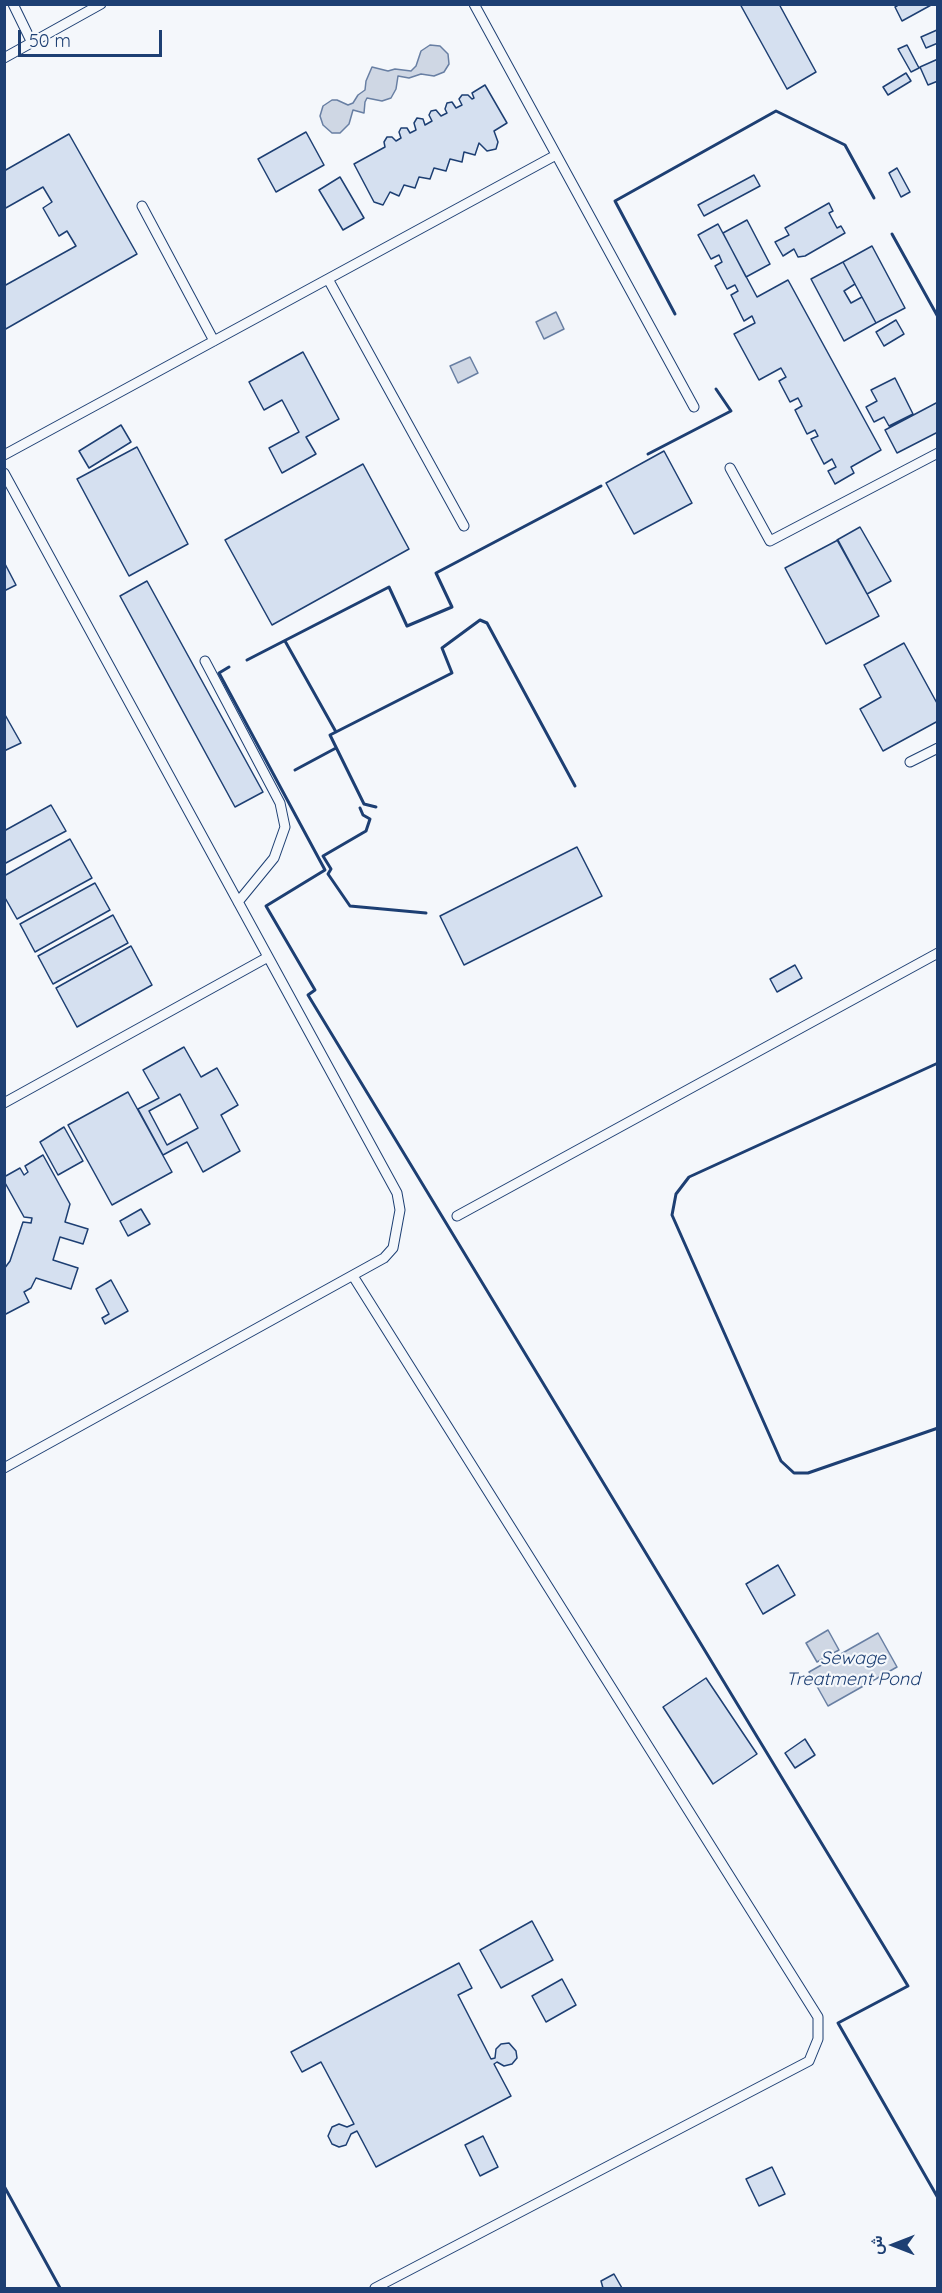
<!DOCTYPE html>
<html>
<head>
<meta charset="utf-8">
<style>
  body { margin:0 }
  #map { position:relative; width:942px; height:2293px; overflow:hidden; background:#f4f7fb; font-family:Quicksand,Vazirmatn,sans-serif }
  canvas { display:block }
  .frame { position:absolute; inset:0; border:6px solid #1d3f73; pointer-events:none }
  .north { position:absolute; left:864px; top:2215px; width:60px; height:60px; -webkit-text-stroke:4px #f4f7fb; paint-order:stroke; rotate:270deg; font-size:16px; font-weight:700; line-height:24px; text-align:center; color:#1d3f73 }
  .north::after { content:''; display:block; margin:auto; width:21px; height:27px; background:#1d3f73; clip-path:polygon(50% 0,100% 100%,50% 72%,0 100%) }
  .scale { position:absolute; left:18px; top:30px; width:144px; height:27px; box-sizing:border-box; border:3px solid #1d3f73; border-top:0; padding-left:8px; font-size:18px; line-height:21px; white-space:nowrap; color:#1d3f73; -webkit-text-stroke:4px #f4f7fb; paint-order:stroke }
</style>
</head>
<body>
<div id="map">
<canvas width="942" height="2293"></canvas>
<div class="frame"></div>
<div class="north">ش</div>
<div class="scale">50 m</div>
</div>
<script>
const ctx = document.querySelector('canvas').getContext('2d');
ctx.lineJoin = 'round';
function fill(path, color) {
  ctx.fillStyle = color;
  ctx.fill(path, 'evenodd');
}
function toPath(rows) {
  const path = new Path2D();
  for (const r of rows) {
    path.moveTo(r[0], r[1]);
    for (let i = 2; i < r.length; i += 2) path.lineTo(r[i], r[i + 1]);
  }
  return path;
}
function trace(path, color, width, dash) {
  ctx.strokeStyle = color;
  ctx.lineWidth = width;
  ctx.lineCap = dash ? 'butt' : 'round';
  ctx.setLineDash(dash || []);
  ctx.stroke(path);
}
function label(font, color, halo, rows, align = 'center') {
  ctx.font = font + ' Quicksand,sans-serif';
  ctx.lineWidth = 4.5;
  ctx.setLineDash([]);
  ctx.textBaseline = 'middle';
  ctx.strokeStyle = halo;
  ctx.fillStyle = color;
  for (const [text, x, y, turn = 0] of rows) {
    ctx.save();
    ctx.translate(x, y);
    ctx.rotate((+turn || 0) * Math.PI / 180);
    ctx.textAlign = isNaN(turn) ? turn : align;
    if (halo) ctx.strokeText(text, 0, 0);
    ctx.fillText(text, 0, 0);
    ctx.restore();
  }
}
const water = toPath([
  [430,45,440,46,448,54,449,64,444,72,434,76,421,74,409,78,398,76,396,89,391,98,382,101,367,98,365,102,364,113,353,110,349,124,340,133,332,133,323,125,320,116,323,106,332,100,337,100,348,105,353,103,358,95,365,90,366,81,372,67,388,71,395,69,411,71,416,66,421,51,430,45],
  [556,312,564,329,544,339,536,322,556,312],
  [470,357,478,373,458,383,450,366,470,357],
  [828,1630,839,1650,817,1662,806,1643,828,1630],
  [878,1633,897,1667,828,1706,809,1672,878,1633]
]);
fill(water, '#cfd7e4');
trace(water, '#687fa3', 1.5);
const building = toPath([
  [740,4,779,4,816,72,787,89,740,4],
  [900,4,933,4,902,21,895,7,900,4],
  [937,30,938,43,926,48,921,37,937,30],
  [907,45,919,68,911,72,898,49,907,45],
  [938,59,938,81,928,85,920,67,938,59],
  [906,73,911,81,888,95,883,87,906,73],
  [485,85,507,123,494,131,498,142,496,149,487,151,479,143,475,155,464,152,462,162,450,159,446,171,434,168,430,179,419,177,415,188,404,185,399,196,390,192,383,205,374,202,354,164,385,147,384,142,387,137,392,137,396,141,401,138,399,132,401,128,407,128,410,133,416,130,414,123,417,118,423,119,425,125,432,121,429,115,431,111,436,110,441,116,447,113,445,109,447,103,452,102,456,108,462,105,459,99,462,95,468,95,472,99,474,98,472,93,485,85],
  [306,132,324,165,276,192,258,159,306,132],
  [69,134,137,254,4,330,4,286,76,246,67,231,59,236,43,208,52,202,43,187,4,209,4,171,69,134],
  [897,168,910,192,901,197,889,173,897,168],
  [754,175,760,186,704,216,698,205,754,175],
  [340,177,364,218,343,230,319,190,340,177],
  [829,203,833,211,829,213,837,228,841,226,845,233,805,256,798,257,794,249,783,256,775,242,789,235,785,228,829,203],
  [747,220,770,264,746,277,723,233,747,220],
  [718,224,757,297,788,280,881,450,851,467,854,473,835,484,828,471,836,467,832,459,824,464,811,439,818,436,815,430,807,434,795,410,802,406,798,398,790,402,779,381,786,377,781,368,759,380,734,334,755,323,752,316,744,321,731,295,738,291,735,285,727,289,715,266,722,262,719,255,711,259,698,235,718,224],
  [872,246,905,308,876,323,843,262,872,246],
  [843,262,855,284,844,291,851,303,862,297,876,323,844,341,811,279,843,262],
  [896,320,904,334,884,346,876,332,896,320],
  [303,352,339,419,306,437,316,454,282,473,269,448,299,432,282,400,264,410,249,382,303,352],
  [895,378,913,414,889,426,884,417,874,422,866,407,877,401,871,390,895,378],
  [938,402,938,432,897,453,885,430,938,402],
  [121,425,131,442,89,468,79,451,121,425],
  [137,447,188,544,129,576,77,479,137,447],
  [664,451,692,503,634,534,606,483,664,451],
  [363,464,409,549,272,625,225,540,363,464],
  [860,527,891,581,867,594,837,540,860,527],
  [838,540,879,616,826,644,785,568,838,540],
  [4,562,16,585,4,591,4,562],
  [147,581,263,792,235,807,120,596,147,581],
  [904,643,938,705,938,721,883,751,860,709,881,697,864,665,904,643],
  [4,713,21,743,4,751,4,713],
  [51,805,66,831,4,864,4,831,51,805],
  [70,839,92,878,17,919,4,896,4,876,70,839],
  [577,847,602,896,464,965,440,916,577,847],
  [95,883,110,910,35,952,20,924,95,883],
  [113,915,128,943,53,984,38,956,113,915],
  [131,946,152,985,77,1027,56,988,131,946],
  [795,965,802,978,777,992,770,979,795,965],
  [184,1047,201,1077,217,1068,238,1105,221,1115,240,1151,203,1172,187,1142,163,1155,138,1109,159,1098,143,1070,184,1047],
  [128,1092,172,1172,112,1205,68,1125,128,1092],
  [180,1094,198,1128,167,1145,149,1111,180,1094],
  [64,1127,83,1161,58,1175,40,1142,64,1127],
  [43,1155,70,1204,65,1222,88,1229,83,1244,60,1237,53,1260,78,1268,71,1289,36,1278,31,1288,24,1292,29,1302,4,1315,4,1269,10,1261,23,1222,31,1223,32,1218,24,1217,4,1181,4,1177,20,1168,24,1175,28,1172,25,1166,43,1155],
  [141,1209,150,1224,128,1236,120,1221,141,1209],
  [111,1280,128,1311,105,1324,102,1318,109,1314,96,1289,111,1280],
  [778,1565,795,1595,763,1614,746,1584,778,1565],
  [706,1678,757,1754,713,1784,663,1707,706,1678],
  [805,1739,815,1755,795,1768,785,1753,805,1739],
  [532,1921,553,1960,501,1988,480,1950,532,1921],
  [459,1963,472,1988,458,1995,491,2059,495,2058,496,2049,501,2044,509,2043,516,2051,517,2058,512,2064,504,2066,497,2062,494,2064,511,2096,376,2167,357,2131,351,2134,346,2145,339,2147,332,2144,328,2136,332,2127,339,2124,347,2127,354,2124,321,2062,302,2072,291,2052,459,1963],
  [562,1979,576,2005,546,2022,532,1996,562,1979],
  [483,2136,498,2167,480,2176,465,2145,483,2136],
  [772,2167,785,2194,759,2206,746,2179,772,2167],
  [614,2274,622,2288,603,2288,601,2281,614,2274]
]);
fill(building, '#d5e0f0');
trace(building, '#1d3f73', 1.5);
const lane = toPath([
  [13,4,32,43],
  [474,4,694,407],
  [4,58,101,4],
  [142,206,214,341],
  [328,279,464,526],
  [4,455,556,155],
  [730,468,770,541,938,453],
  [4,473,397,1193,400,1210,393,1248,384,1258,4,1468],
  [205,661,280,803,285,827,274,858,238,902],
  [910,762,938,748],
  [4,1103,268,957],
  [457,1216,938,953],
  [353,1276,818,2017,818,2039,809,2061,375,2288]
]);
trace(lane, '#1d3f73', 11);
trace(lane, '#f4f7fb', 9);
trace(toPath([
  [892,234,938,317],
  [675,314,615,201,776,111,845,145,874,198],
  [648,454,731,411,716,389],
  [285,641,336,732],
  [247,660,389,587,407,626,452,607,436,573,601,486],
  [229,667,219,673,325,870,266,906,315,990,308,995,908,1986,838,2023,938,2198],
  [295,770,336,748],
  [376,807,364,804,330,735,452,673,442,648,480,620,487,623,575,786],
  [360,808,363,815,370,819,366,831,323,856,331,869,328,874,350,906,426,913],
  [938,1063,689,1177,676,1194,672,1215,781,1461,794,1473,808,1473,938,1428],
  [4,2186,60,2288]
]), '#1d3f73', 3);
label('italic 18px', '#1d3f73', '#f4f7fb', [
  ["Sewage",853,1659],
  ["Treatment Pond",853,1680]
]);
</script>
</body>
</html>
